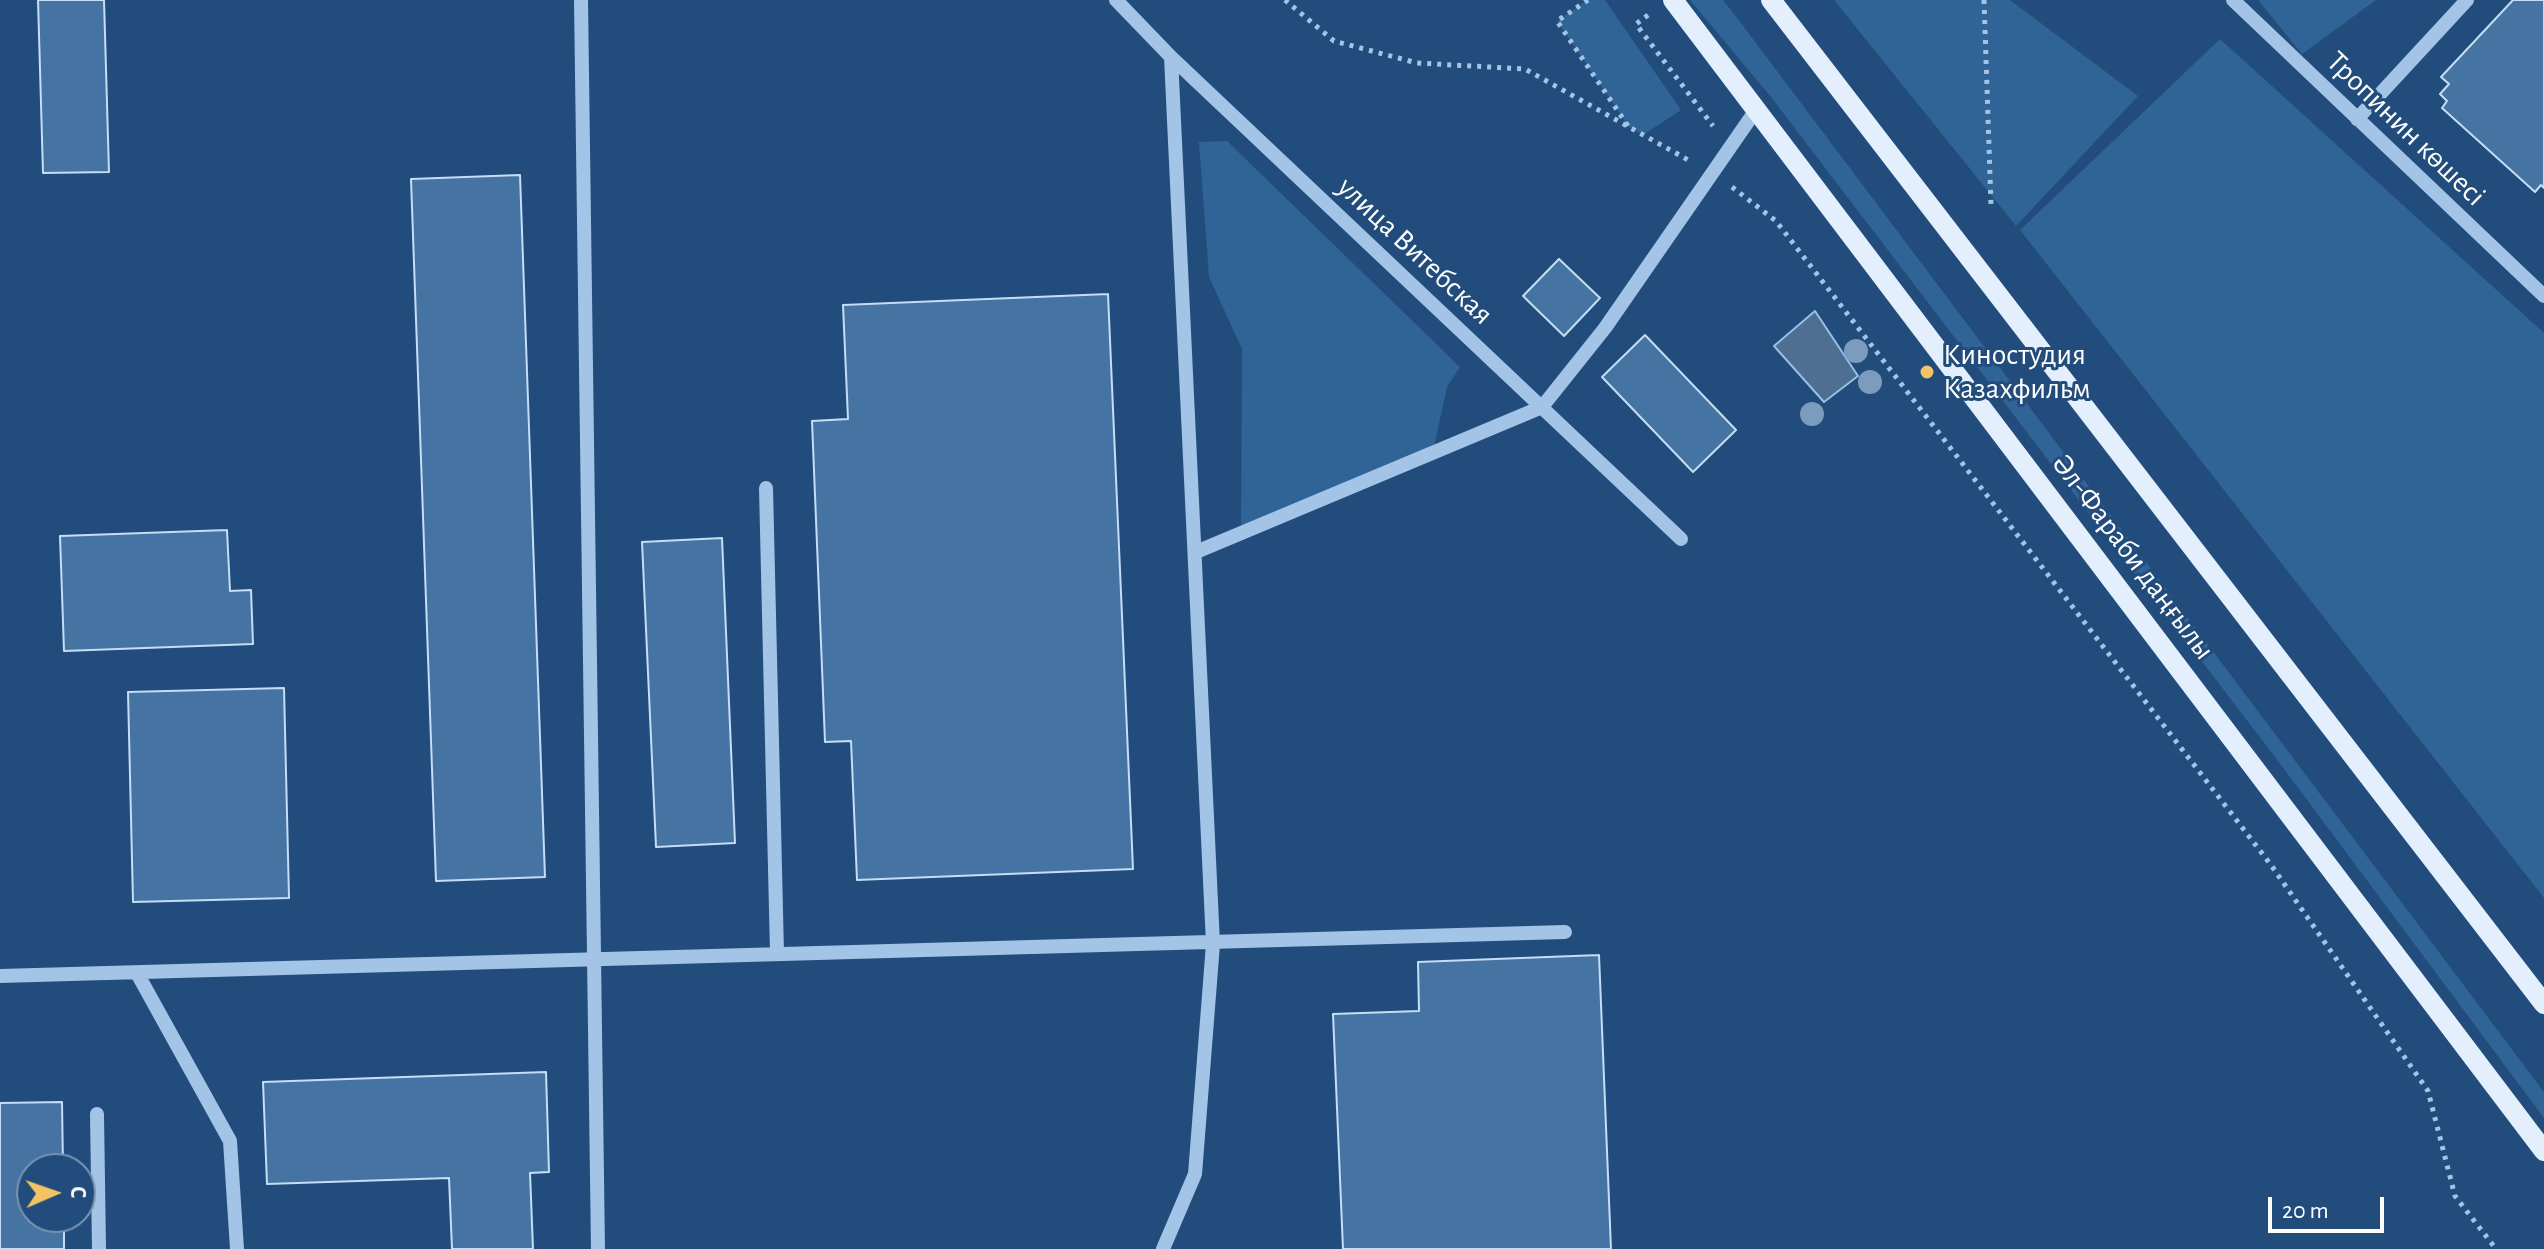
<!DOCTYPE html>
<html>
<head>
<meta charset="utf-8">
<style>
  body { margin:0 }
  #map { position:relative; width:2544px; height:1249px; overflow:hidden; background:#214c7b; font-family:"Alegreya Sans",sans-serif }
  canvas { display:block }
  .north { position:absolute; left:16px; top:1153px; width:80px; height:80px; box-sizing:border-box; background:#214c7b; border:2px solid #7a94b0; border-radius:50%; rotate:88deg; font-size:22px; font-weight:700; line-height:32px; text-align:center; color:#fff }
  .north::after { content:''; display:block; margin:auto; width:28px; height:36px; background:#f3c364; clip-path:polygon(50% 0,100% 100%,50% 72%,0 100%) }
  .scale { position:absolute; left:2268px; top:1197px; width:116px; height:36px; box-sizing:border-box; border:4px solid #fff; border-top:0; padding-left:10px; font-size:24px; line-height:28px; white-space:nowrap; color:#fff; -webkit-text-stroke:6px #214c7b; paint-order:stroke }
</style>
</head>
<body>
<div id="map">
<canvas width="2544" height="1249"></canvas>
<div class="north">С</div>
<div class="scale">20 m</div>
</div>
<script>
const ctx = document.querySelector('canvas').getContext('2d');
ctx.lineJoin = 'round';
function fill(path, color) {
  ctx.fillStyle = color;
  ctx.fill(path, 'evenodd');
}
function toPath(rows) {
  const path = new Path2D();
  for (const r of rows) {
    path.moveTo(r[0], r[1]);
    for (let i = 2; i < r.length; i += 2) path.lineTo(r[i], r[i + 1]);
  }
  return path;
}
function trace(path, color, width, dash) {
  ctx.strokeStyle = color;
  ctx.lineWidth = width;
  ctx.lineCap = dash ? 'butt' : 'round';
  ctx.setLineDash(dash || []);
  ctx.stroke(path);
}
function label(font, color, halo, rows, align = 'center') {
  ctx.font = font + ' "Alegreya Sans",sans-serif';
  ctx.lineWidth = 6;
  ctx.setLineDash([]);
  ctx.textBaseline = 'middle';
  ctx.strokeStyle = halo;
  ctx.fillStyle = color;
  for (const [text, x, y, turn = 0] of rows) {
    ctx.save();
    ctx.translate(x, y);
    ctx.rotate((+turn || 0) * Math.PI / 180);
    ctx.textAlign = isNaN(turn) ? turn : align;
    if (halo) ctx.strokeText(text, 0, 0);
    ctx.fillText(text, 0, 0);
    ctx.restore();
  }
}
fill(toPath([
  [1588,0,1605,0,1681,110,1643,135,1629,127,1557,21],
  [1690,0,1723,0,1741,23,2544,1092,2544,1118,2281,765,1771,97],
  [1834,0,2010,0,2138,96,2016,226],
  [2258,0,2376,0,2302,54],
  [2220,39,2544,333,2544,898,2020,230],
  [1227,141,1460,367,1447,387,1433,452,1241,532,1242,349,1209,277,1199,142]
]), '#306497');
const water = toPath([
  [1815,311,1858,376,1824,402,1774,346,1815,311]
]);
fill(water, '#4f6f92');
trace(water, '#97c0e7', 2);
const building = toPath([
  [38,0,104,0,109,172,43,173,38,0],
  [2513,0,2544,0,2544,188,2541,185,2535,192,2442,108,2447,101,2440,94,2449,84,2441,77,2513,0],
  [520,175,545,877,436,881,411,179,520,175],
  [1559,259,1600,298,1564,336,1523,296,1559,259],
  [1108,294,1133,869,857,880,851,741,825,742,812,421,848,419,843,305,1108,294],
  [1645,335,1736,430,1693,472,1602,377,1645,335],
  [227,530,230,591,251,590,253,644,64,651,60,536,227,530],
  [722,538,735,843,656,847,642,542,722,538],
  [284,688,289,898,133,902,128,692,284,688],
  [1599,955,1611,1249,1343,1249,1333,1014,1419,1011,1418,962,1599,955],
  [546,1072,549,1172,530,1173,533,1249,452,1249,449,1178,267,1184,263,1082,546,1072],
  [62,1102,63,1169,32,1169,32,1217,64,1217,64,1249,0,1249,0,1103,62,1102]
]);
fill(building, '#4574a3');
trace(building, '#c6ddf5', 2);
trace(toPath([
  [1285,0,1334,41,1417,63,1525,69,1690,161],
  [1588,0,1557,21,1628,126],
  [1984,0,1991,205],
  [1648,15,1636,24,1713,126],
  [1732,187,1776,221,2271,865,2428,1091,2455,1196,2496,1249]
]), '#a3c4e6', 5, [4, 6]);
trace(toPath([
  [581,0,598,1249],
  [1116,0,1171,57,1681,539],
  [2233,0,2544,296],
  [2357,119,2467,0],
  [766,488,777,953],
  [1196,552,1542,407,1605,328,1756,110],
  [137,973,230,1141,237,1249],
  [0,976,1565,932],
  [97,1114,99,1249],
  [1163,1249,1195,1174,1213,944,1171,57]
]), '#a3c4e6', 14);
trace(toPath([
  [1673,0,2544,1151],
  [1771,0,2544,1004]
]), '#e4effd', 20);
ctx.fillStyle = '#7c9cbe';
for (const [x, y] of [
  [1856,351],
  [1870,382],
  [1812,414]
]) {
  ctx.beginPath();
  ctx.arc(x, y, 12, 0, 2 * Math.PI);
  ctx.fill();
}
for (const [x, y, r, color] of [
  [1927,372,8,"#f3c364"]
]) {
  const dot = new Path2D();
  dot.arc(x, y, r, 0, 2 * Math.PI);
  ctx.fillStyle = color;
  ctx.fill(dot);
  trace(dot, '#214c7b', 3);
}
label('30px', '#fff', '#214c7b', [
  ["Тропинин көшесі",2406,129,44],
  ["улица Витебская",1415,251,43],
  ["Әл-Фараби даңғылы",2133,557,53]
]);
label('30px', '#fff', '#214c7b', [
  ["Киностудия",1943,355],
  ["Казахфильм",1943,389]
], 'left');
</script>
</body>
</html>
